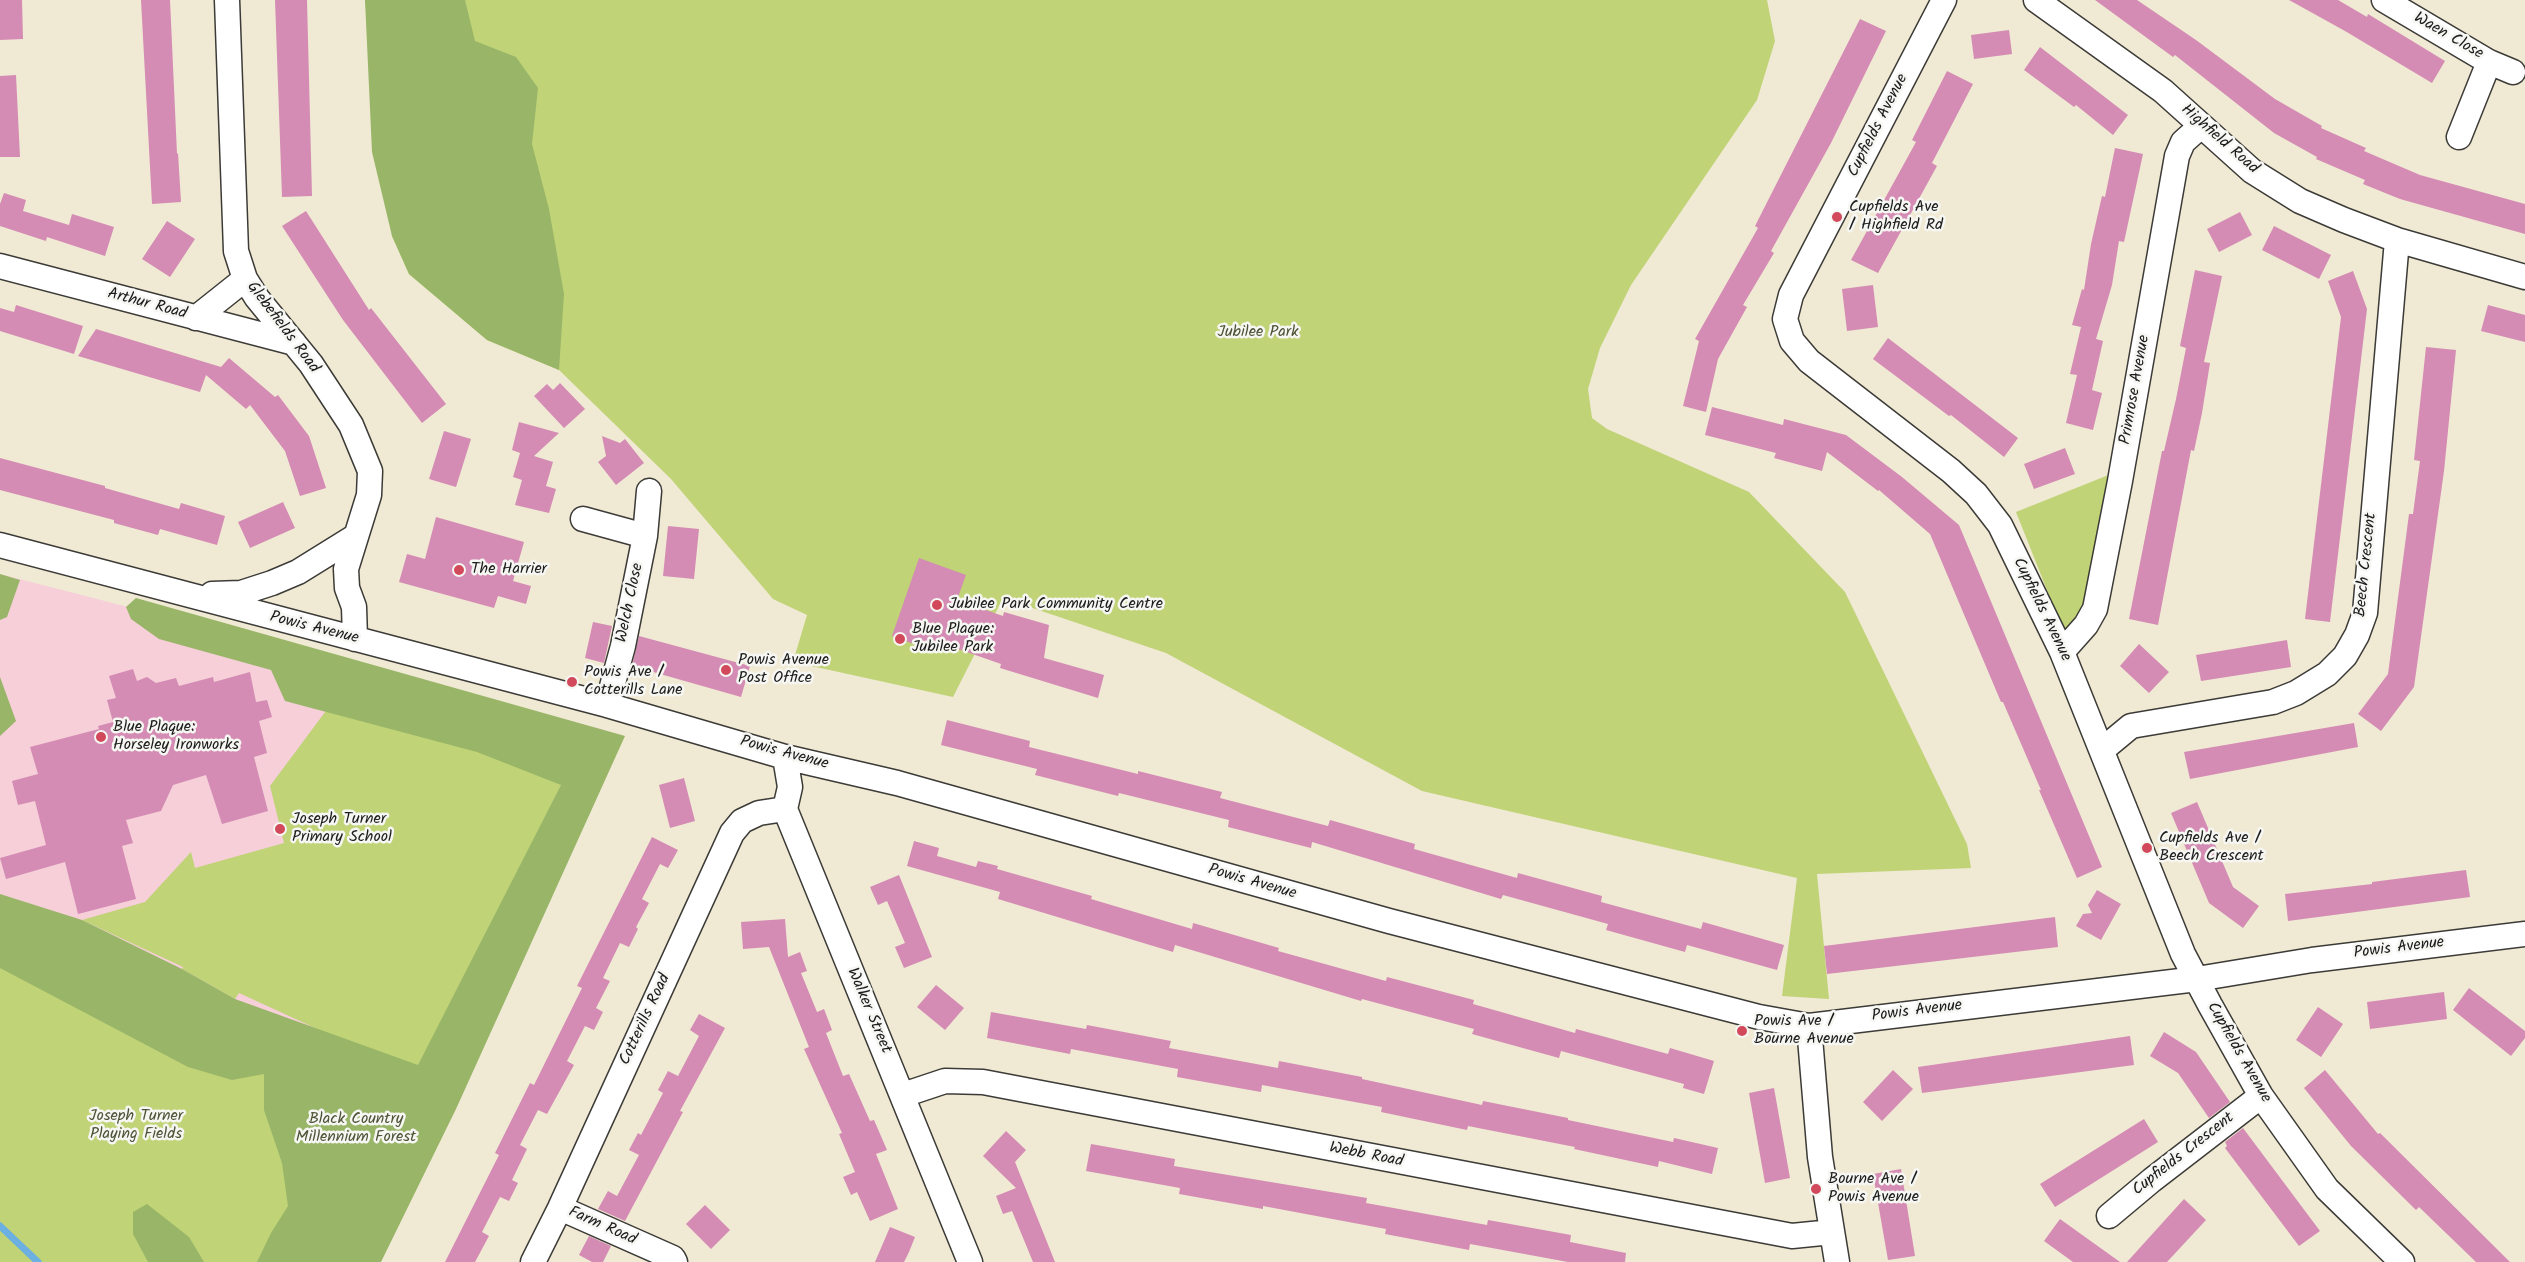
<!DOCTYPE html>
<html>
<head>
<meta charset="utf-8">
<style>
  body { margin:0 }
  canvas { display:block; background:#f0e9d3 }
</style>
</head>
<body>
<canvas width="2525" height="1262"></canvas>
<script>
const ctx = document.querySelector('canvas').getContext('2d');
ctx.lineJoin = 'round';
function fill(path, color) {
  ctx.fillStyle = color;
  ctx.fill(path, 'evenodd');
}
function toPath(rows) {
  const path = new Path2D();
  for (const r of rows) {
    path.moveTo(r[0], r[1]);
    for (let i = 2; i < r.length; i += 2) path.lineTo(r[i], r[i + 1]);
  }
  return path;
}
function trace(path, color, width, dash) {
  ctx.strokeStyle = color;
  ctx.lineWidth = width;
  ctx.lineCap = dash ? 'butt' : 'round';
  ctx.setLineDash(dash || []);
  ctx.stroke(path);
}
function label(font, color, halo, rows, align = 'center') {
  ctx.font = font + ' Kalam,sans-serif';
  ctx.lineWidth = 5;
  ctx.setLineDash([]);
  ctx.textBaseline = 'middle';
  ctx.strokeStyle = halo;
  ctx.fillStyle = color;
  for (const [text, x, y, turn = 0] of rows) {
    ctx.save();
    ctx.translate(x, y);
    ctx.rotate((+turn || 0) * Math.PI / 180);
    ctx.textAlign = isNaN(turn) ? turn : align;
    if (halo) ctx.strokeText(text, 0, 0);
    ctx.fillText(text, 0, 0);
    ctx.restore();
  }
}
fill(toPath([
  [0,574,605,730,451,1073,0,927]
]), '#f6cfd8');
fill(toPath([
  [365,0,1767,0,1775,41,1757,100,1631,285,1600,348,1588,389,1592,418,1607,429,1749,492,1845,592,1967,844,1971,868,1817,874,1829,999,1782,996,1797,878,1422,791,1166,653,1003,598,953,697,793,662,807,615,773,599,671,479,559,370,487,340,409,274,392,236],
  [2111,474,2085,606,2064,633,2016,512],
  [337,696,543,761,561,785,426,1079,239,993,235,999,182,969,183,967,82,920,145,902,191,852,195,868,284,843,270,786],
  [0,927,437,1099,380,1262,0,1262]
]), '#c0d377');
fill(toPath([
  [365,0,465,0,475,41,516,57,538,88,532,144,549,209,564,294,559,370,487,340,409,274,392,236,372,152],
  [0,574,20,580,7,617,0,620],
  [136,598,625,736,456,1109,381,1262,257,1262,271,1233,288,1206,282,1163,264,1110,264,1074,232,1080,188,1067,0,968,0,894,82,920,182,969,235,999,418,1065,561,785,477,752,285,701,271,670,159,639,131,619,126,607],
  [0,677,16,721,0,736],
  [147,1204,189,1237,204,1262,148,1262,133,1234,133,1212]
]), '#98b568');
trace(toPath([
  [0,1226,38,1262]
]), '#6bb0e1', 7);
fill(toPath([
  [0,0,22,0,23,39,0,40],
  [141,0,170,0,177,154,178,153,181,202,152,204],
  [275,0,307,0,312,196,282,197],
  [2095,0,2137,0,2196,40,2275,99,2322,126,2321,128,2366,148,2364,151,2420,175,2525,204,2525,234,2400,199,2363,184,2365,180,2316,159,2317,157,2274,133,2175,55,2173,57],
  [2289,0,2338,0,2367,17,2368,14,2445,61,2432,83,2345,31],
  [1860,19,1886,31,1831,143,1771,251,1774,253,1743,305,1747,307,1718,359,1706,412,1683,406,1699,341,1695,339,1758,228,1755,226],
  [2009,30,2012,54,1974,59,1971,35],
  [2040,47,2128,115,2113,135,2076,105,2074,107,2024,70],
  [1947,71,1973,84,1932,163,1937,166,1878,273,1851,260,1916,142,1912,140],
  [16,75,20,157,0,157,0,76],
  [2115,148,2143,154,2124,242,2119,241,2112,285,2096,339,2103,341,2092,390,2102,393,2093,430,2066,423,2077,375,2070,374,2081,327,2072,325,2082,289,2084,290,2091,244,2102,196,2105,197],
  [4,193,26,200,23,211,69,225,72,214,114,227,105,256,47,237,46,241,0,226,0,204],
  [306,211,369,310,371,308,446,404,422,423,343,320,282,226],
  [2240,212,2252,235,2219,252,2207,229],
  [167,221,195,239,170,277,142,259],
  [2274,226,2331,255,2319,279,2262,250],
  [2195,270,2222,276,2204,362,2210,363,2202,413,2194,451,2191,450,2158,625,2129,619,2162,451,2164,451,2176,399,2186,348,2180,346],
  [2353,271,2367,309,2330,622,2305,619,2341,317,2328,281],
  [1873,285,1878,327,1847,331,1842,289],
  [16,305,83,326,74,354,0,331,0,308,14,312],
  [2488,305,2525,315,2525,342,2481,331],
  [96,329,221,367,229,358,275,397,278,395,309,436,326,488,300,496,285,451,250,405,246,409,206,375,200,392,78,356],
  [1888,338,2018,438,2004,457,1951,415,1949,416,1873,359],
  [2426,347,2456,350,2444,471,2414,687,2381,731,2358,714,2388,674,2409,514,2413,514,2420,461,2414,460],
  [560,383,585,409,564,428,534,396,547,384,553,390],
  [1712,407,1783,425,1784,419,1846,435,1902,477,1959,525,2102,867,2077,878,2039,790,2041,790,2003,702,2001,702,1930,534,1879,490,1878,491,1827,452,1822,471,1774,458,1776,453,1705,435],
  [519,422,559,433,534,456,553,462,546,486,556,489,549,513,515,505,522,480,513,477,520,453,512,450],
  [444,431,471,439,456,487,429,479],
  [602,436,620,443,625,439,644,463,616,485,598,462,606,456],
  [2065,448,2075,474,2034,489,2024,464],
  [0,458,105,486,105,488,179,509,181,503,225,516,217,545,160,529,158,535,114,523,114,520,0,490],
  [283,502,295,528,250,548,238,522],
  [436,517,524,542,513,581,531,586,526,604,498,596,494,608,399,582,407,554,425,559],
  [668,526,699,529,694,579,663,576],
  [919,558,966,575,957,600,1003,616,1004,612,1049,625,1044,658,1104,675,1098,698,1000,668,1001,664,941,643,938,653,892,636],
  [593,622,612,626,604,663,585,658],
  [639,636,750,666,741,697,632,666],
  [2287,640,2291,667,2201,681,2196,655],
  [2139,644,2169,672,2149,693,2120,666],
  [133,669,137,681,147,677,156,683,176,678,179,686,213,677,214,682,250,672,256,702,267,700,272,717,259,721,267,753,254,757,268,811,222,824,206,775,173,785,161,811,126,820,133,843,122,846,136,899,78,914,65,862,6,879,0,858,46,845,35,801,18,805,12,781,38,774,30,747,99,729,98,726,113,722,107,700,116,698,109,676],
  [947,720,1030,741,1029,747,1138,774,1138,771,1222,792,1220,798,1328,826,1330,820,1415,844,1414,849,1517,878,1518,873,1602,896,1601,902,1701,929,1703,922,1784,945,1777,970,1687,945,1685,952,1606,930,1608,924,1503,895,1501,899,1312,842,1311,848,1228,827,1229,820,1119,793,1118,796,1035,775,1037,769,941,745],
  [2354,723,2358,747,2190,779,2184,752],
  [684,778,695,821,670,828,659,785],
  [2197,802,2233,887,2259,906,2243,928,2209,903,2171,813],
  [652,837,678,850,668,868,660,864,642,899,649,903,636,927,638,929,629,947,620,943,603,978,610,981,596,1008,603,1012,594,1030,585,1026,567,1061,574,1065,547,1114,538,1110,520,1145,527,1149,512,1180,518,1183,509,1201,500,1197,482,1232,489,1236,475,1262,445,1262,499,1155,495,1153,530,1083,534,1085,582,988,577,986],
  [914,841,939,848,937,856,976,867,978,861,998,866,997,869,1092,896,1091,899,1192,929,1193,923,1279,948,1278,951,1386,981,1387,977,1474,1000,1473,1004,1575,1033,1576,1029,1668,1054,1670,1048,1714,1061,1704,1094,1683,1088,1684,1084,1561,1051,1559,1058,1472,1034,1474,1029,1362,999,1361,1001,1175,945,1173,952,998,899,1000,892,907,866],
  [2466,870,2470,897,2288,921,2285,894,2372,884,2372,882],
  [899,875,932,957,904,968,895,947,905,943,887,901,878,905,870,887],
  [2097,890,2121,904,2101,940,2076,926,2083,914,2092,913,2088,905],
  [2055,917,2058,947,1827,974,1824,946],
  [785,919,788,957,800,952,807,971,801,973,817,1012,824,1009,832,1030,826,1033,843,1076,849,1074,870,1121,874,1120,887,1150,876,1154,898,1209,870,1221,857,1192,851,1195,843,1177,855,1172,839,1134,842,1133,804,1049,809,1047,769,947,743,949,741,922],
  [936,985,964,1008,945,1030,917,1007],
  [2469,988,2525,1031,2525,1038,2511,1056,2453,1010],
  [2444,992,2447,1019,2370,1029,2367,1002],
  [2318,1007,2343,1024,2321,1057,2296,1040],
  [991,1012,1086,1029,1087,1025,1171,1041,1169,1048,1278,1068,1279,1061,1362,1077,1362,1079,1482,1105,1483,1101,1568,1118,1568,1120,1673,1142,1674,1138,1718,1148,1712,1174,1659,1161,1658,1167,1574,1149,1575,1147,1468,1126,1467,1130,1381,1112,1382,1107,1262,1085,1261,1092,1177,1077,1178,1069,1071,1049,1070,1054,987,1038],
  [699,1014,725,1028,680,1111,683,1112,625,1221,598,1209,608,1191,617,1196,639,1155,629,1150,638,1133,641,1135,663,1093,658,1090,668,1071,678,1076,699,1036,690,1030],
  [2164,1032,2196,1052,2230,1102,2209,1118,2178,1073,2150,1056],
  [2130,1036,2134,1065,1922,1093,1918,1067],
  [1893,1070,1913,1089,1882,1121,1863,1102],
  [2325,1070,2378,1134,2380,1133,2510,1262,2476,1262,2419,1207,2416,1210,2351,1146,2304,1088],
  [1774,1088,1790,1178,1765,1183,1749,1093],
  [2144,1119,2158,1142,2055,1207,2040,1184],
  [2243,1128,2320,1231,2299,1246,2225,1148,2227,1146,2225,1142],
  [1006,1131,1026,1150,1015,1162,1055,1262,1033,1262,1012,1211,1003,1214,996,1196,1016,1188,983,1156],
  [1091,1144,1175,1159,1174,1166,1367,1198,1366,1203,1487,1225,1488,1220,1571,1235,1570,1242,1626,1253,1625,1262,1568,1262,1470,1244,1469,1250,1385,1234,1386,1229,1263,1206,1263,1209,1179,1194,1180,1188,1086,1171],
  [1901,1169,1915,1256,1888,1260,1873,1174],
  [2184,1199,2206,1220,2167,1262,2127,1262],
  [705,1205,730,1230,711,1249,686,1224],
  [2060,1219,2120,1262,2073,1262,2044,1241],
  [890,1227,915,1237,909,1252,904,1262,875,1262],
  [589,1236,611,1246,603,1262,592,1262,579,1255]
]), '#d48cb4');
const minor = toPath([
  [227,0,236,251,245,279,257,298,311,364,351,425,370,471,369,495,346,569,347,588,354,607,355,639],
  [1944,0,1791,295,1785,319,1792,341,1809,361,1951,471,1976,494,2000,525,2062,652,2183,954,2210,1005,2261,1096,2327,1189,2402,1262],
  [2036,0,2163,91,2252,171,2300,201,2344,220,2397,240,2525,277],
  [2384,0,2489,62,2513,72],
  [2459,137,2489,62],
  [0,266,294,343],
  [196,318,245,279],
  [583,519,645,536],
  [0,545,607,705,785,757,897,783,1389,921,1759,1017,1809,1026,2197,979,2312,960,2525,934],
  [212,594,241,593,272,583,298,572,356,536],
  [2062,652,2086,625,2095,609,2120,481,2177,156,2183,142,2201,126],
  [607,705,623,646,645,536,649,491],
  [2102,750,2131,726,2273,702,2296,693,2327,674,2345,656,2357,635,2365,613,2397,240],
  [785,757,790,787,785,809,970,1262],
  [1809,1026,1820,1157,1837,1262],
  [903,1095,945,1081,983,1082,1792,1236,1832,1232],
  [560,1208,673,1258,675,1262],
  [2109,1216,2152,1180,2261,1096],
  [533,1262,560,1208,732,833,742,821,759,813,785,809]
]);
trace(minor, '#3c3b37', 27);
trace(minor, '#fff', 24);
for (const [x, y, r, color] of [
  [1837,217,6,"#d1495b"],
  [459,570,6,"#d1495b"],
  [937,605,6,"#d1495b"],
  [900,639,6,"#d1495b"],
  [726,670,6,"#d1495b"],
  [572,682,6,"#d1495b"],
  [101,737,6,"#d1495b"],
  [280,829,6,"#d1495b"],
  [2147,848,6,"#d1495b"],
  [1742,1031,6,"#d1495b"],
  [1816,1189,6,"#d1495b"]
]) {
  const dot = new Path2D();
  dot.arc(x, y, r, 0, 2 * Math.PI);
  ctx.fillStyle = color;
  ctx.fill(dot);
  trace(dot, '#f6f6f2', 2);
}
label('16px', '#1c1c1c', '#f6f6f2', [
  ["Waen Close",2448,37,30],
  ["Cupfields Avenue",1879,126,-63],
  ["Highfield Road",2219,140,41],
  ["Arthur Road",147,305,15],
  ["Glebefields Road",282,328,53],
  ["Primrose Avenue",2136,390,-80],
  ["Beech Crescent",2367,565,-84],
  ["Welch Close",631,603,-78],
  ["Cupfields Avenue",2041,610,64],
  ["Powis Avenue",314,629,14],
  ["Powis Avenue",784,754,15],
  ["Powis Avenue",1252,883,16],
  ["Powis Avenue",2399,949,-7],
  ["Walker Street",868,1011,67],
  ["Powis Avenue",1917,1012,-7],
  ["Cotterills Road",646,1020,-65],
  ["Cupfields Avenue",2238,1053,60],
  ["Cupfields Crescent",2184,1155,-38],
  ["Webb Road",1366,1156,11],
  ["Farm Road",602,1227,24]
]);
label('16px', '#1c1c1c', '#f6f6f2', [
  ["Cupfields Ave",1849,208],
  ["/ Highfield Rd",1849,226],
  ["The Harrier",471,570],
  ["Jubilee Park Community Centre",949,605],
  ["Blue Plaque:",912,630],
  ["Jubilee Park",912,648],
  ["Powis Avenue",738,661],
  ["Post Office",738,679],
  ["Powis Ave /",584,673],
  ["Cotterills Lane",584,691],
  ["Blue Plaque:",113,728],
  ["Horseley Ironworks",113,746],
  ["Joseph Turner",292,820],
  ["Primary School",292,838],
  ["Cupfields Ave /",2159,839],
  ["Beech Crescent",2159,857],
  ["Powis Ave /",1754,1022],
  ["Bourne Avenue",1754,1040],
  ["Bourne Ave /",1828,1180],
  ["Powis Avenue",1828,1198]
], 'left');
label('16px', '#4d5337', '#f6f6f2', [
  ["Jubilee Park",1258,333],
  ["Joseph Turner",136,1117],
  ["Playing Fields",136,1135],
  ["Black Country",356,1120],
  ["Millennium Forest",356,1138]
]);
</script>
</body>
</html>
